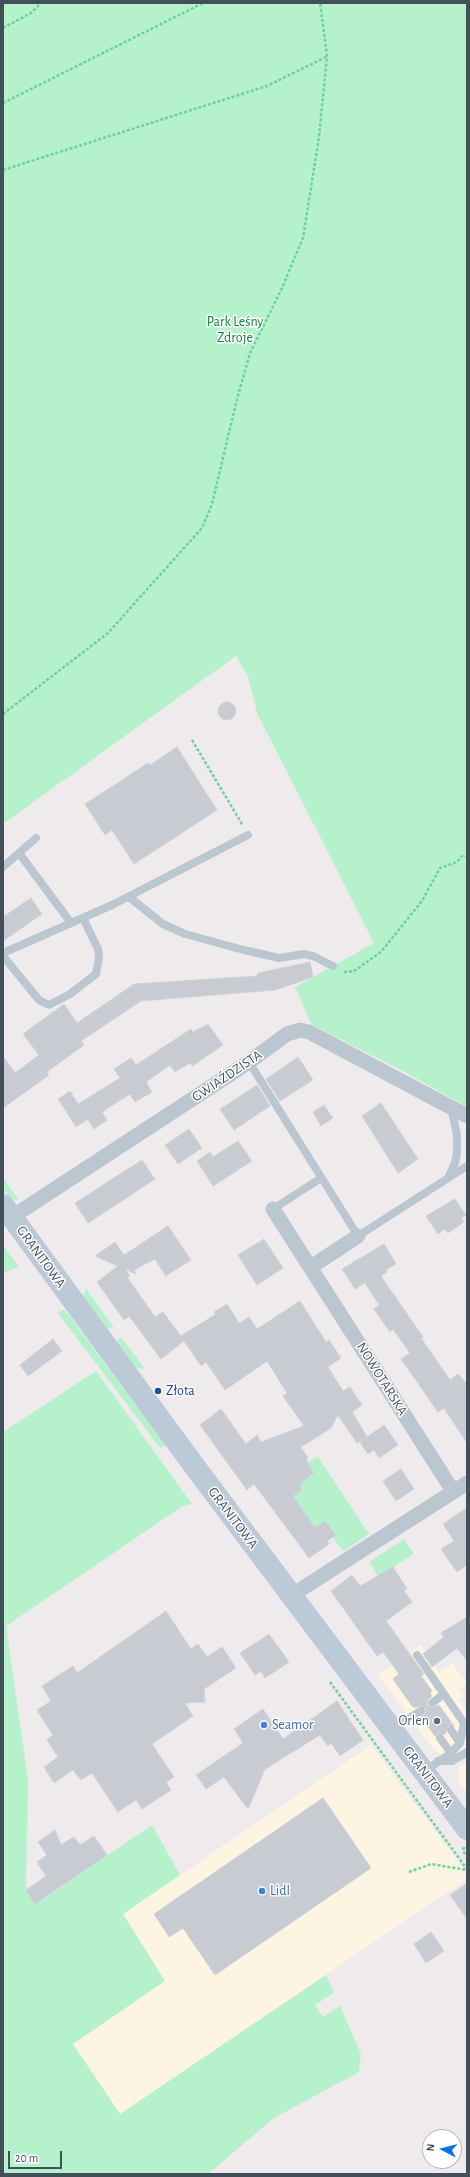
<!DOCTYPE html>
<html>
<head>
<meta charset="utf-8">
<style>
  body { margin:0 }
  #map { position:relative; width:470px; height:2177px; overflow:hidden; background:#efebec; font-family:"Alegreya Sans",sans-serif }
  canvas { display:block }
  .frame { position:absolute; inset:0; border:4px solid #43505b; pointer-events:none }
  .north { position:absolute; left:422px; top:2129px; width:40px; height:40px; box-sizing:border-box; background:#fff; border:1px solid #b4b9bd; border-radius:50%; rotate:277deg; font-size:11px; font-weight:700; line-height:16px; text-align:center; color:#43505b }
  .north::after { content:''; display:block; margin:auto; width:14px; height:18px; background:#0a6feb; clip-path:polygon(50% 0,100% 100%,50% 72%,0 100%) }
  .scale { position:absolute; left:8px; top:2151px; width:54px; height:18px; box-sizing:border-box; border:2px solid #43505b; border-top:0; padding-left:5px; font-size:12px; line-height:14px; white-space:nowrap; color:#43505b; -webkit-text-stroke:3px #fff; paint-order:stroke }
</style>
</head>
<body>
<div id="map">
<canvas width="470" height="2177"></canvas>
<div class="frame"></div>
<div class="north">N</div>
<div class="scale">20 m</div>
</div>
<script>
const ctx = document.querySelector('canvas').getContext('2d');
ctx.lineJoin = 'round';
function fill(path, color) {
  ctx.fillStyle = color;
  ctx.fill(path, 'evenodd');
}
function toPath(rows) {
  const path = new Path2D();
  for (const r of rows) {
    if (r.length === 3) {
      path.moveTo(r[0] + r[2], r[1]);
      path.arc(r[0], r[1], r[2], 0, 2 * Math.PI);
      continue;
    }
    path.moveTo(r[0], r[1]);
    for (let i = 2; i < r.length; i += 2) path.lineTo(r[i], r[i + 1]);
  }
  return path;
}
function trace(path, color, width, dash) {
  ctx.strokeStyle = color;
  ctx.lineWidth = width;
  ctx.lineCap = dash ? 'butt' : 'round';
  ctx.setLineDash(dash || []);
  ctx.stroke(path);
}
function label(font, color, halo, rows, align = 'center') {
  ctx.font = font + ' "Alegreya Sans",sans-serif';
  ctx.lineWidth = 3;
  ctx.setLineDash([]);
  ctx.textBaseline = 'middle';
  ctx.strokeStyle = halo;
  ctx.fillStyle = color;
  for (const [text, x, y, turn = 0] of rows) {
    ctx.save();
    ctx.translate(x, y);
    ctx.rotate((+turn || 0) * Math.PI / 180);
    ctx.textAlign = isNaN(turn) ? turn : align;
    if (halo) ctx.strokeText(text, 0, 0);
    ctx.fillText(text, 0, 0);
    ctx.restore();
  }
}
fill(toPath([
  [421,1645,439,1673,452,1663,467,1683,459,1689,464,1696,459,1700,467,1713,467,1747,448,1760,433,1749,378,1674],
  [371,1745,467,1874,467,1879,120,2114,73,2044,165,1981,123,1914],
  [467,1762,467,1793,459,1783,458,1776,459,1767]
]), '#fdf5e2');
fill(toPath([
  [3,3,467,3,467,1107,405,1072,312,1025,295,987,374,943,257,713,248,676,236,656,3,824],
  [3,1178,19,1200,11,1199,3,1188],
  [3,1245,19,1267,3,1273],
  [86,1289,114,1328,106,1329,83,1297],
  [64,1310,67,1313,166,1445,160,1448,57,1312],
  [121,1337,145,1369,136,1368,116,1341],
  [96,1371,192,1504,183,1506,6,1626,28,1779,26,1890,36,1904,152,1825,180,1875,123,1914,165,1981,73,2044,120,2114,326,1975,334,1993,315,2005,323,2017,340,2006,361,2054,359,2072,274,2118,208,2174,3,2174,3,1432],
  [318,1457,369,1534,344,1551,332,1537,336,1535,326,1522,318,1529,314,1524,312,1526,293,1496,302,1490,299,1487,302,1482,314,1473,307,1463],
  [404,1539,414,1554,378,1576,369,1562]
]), '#b5f2cb');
const building = toPath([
  [227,711,9],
  [177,747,217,810,134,864,112,830,105,835,85,804,148,763,150,765,177,747],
  [31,898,42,914,3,941,3,917,31,898],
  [310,962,313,977,275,990,141,1001,81,1041,84,1045,47,1072,49,1075,3,1108,3,1056,15,1073,39,1055,23,1034,64,1004,77,1023,134,984,257,976,258,973,310,962],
  [208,1024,223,1045,192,1066,190,1063,175,1072,170,1065,146,1082,152,1092,135,1102,130,1094,102,1112,107,1120,94,1129,88,1119,76,1127,58,1099,70,1091,78,1104,120,1078,114,1069,131,1058,136,1065,191,1029,193,1032,208,1024],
  [298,1057,313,1080,280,1101,266,1079,298,1057],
  [257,1085,270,1106,234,1130,220,1109,257,1085],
  [381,1103,418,1159,398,1173,362,1116,381,1103],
  [324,1105,333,1118,321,1126,313,1112,324,1105],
  [189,1129,202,1148,178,1164,165,1145,189,1129],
  [238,1141,252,1161,213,1186,197,1161,210,1152,213,1157,238,1141],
  [142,1160,155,1179,88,1223,75,1203,142,1160],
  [455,1199,466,1215,461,1218,464,1222,448,1233,445,1229,438,1234,426,1216,455,1199],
  [168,1226,191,1260,166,1276,155,1259,134,1270,136,1274,125,1269,130,1276,127,1277,155,1317,163,1312,181,1336,216,1314,214,1312,227,1304,239,1323,249,1317,257,1329,300,1301,326,1342,329,1340,341,1358,328,1367,343,1391,350,1387,362,1405,352,1412,367,1437,384,1425,398,1445,379,1458,374,1450,368,1454,360,1442,365,1438,357,1443,338,1415,331,1428,301,1447,308,1458,306,1460,314,1473,302,1482,303,1484,299,1487,302,1490,293,1496,313,1525,317,1527,325,1521,336,1535,327,1541,329,1544,309,1558,254,1484,247,1490,200,1425,221,1409,246,1444,257,1435,261,1442,304,1426,283,1396,287,1393,267,1361,225,1390,206,1362,201,1366,184,1341,161,1359,129,1316,124,1320,97,1282,118,1266,95,1256,115,1242,124,1255,168,1226],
  [264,1239,283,1268,257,1285,238,1255,264,1239],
  [384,1244,396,1264,386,1270,387,1272,381,1276,423,1337,421,1338,450,1380,458,1374,467,1384,467,1443,444,1408,438,1412,401,1359,410,1353,393,1329,390,1332,374,1309,379,1305,365,1283,355,1289,342,1269,384,1244],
  [53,1339,62,1351,28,1376,20,1365,53,1339],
  [401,1469,414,1489,396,1501,383,1481,401,1469],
  [467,1508,467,1565,457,1572,441,1549,454,1541,443,1524,467,1508],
  [393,1567,407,1589,404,1591,412,1602,386,1621,424,1674,421,1676,432,1691,430,1693,432,1696,427,1701,427,1706,432,1708,439,1705,454,1726,448,1726,445,1735,440,1733,435,1736,421,1717,426,1713,425,1708,420,1706,415,1708,412,1706,393,1679,399,1674,383,1652,377,1656,331,1591,352,1575,360,1586,393,1567],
  [166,1611,191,1649,198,1644,207,1657,222,1647,236,1668,204,1689,205,1702,185,1703,193,1716,152,1744,174,1777,166,1782,171,1790,142,1809,136,1800,118,1812,92,1773,81,1780,73,1770,54,1783,44,1767,58,1757,47,1740,53,1735,37,1710,51,1701,42,1686,73,1666,77,1673,166,1611],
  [467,1617,467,1661,457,1648,432,1667,423,1654,444,1637,441,1633,467,1617],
  [269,1634,289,1662,265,1678,261,1671,255,1675,240,1653,269,1634],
  [337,1701,363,1740,340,1756,331,1743,328,1746,320,1735,265,1769,248,1809,224,1777,206,1789,196,1775,243,1743,234,1729,263,1709,283,1739,337,1701],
  [323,1798,371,1868,215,1975,183,1928,169,1937,154,1914,323,1798],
  [55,1830,61,1845,74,1837,80,1845,94,1836,107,1855,35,1904,26,1890,46,1876,37,1862,47,1855,38,1842,55,1830],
  [467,1883,467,1919,450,1895,467,1883],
  [431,1932,444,1951,426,1963,414,1944,431,1932]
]);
fill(building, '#c8cbd2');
trace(building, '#cfd2d8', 1);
trace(toPath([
  [3,28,31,13,41,3],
  [3,103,203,3],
  [3,170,267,86,326,57],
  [3,714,108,633,202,528,212,504,237,399,250,353,282,288,303,238,319,137,327,56,320,3],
  [192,740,242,824],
  [344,972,354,971,381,952,422,901,440,868,457,862,462,856,467,857],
  [330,1682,467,1869],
  [464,1847,463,1851,467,1856],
  [409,1872,431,1864,467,1870]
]), '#6ad29e', 2.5, [3, 2]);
trace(toPath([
  [19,853,36,838],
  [3,867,19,853,71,923],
  [129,897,163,924,185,934,244,950,279,958,304,954,313,956,333,966],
  [3,953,112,905,248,835],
  [3,956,39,1000,49,1005,70,994,96,974,99,957,98,949,83,918],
  [249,1062,358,1236,467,1166],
  [449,1176,455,1163,457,1153,457,1135,451,1107],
  [273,1209,321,1178],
  [417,1655,464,1723,460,1743],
  [432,1703,444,1694],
  [393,1728,421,1711],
  [440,1738,451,1753],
  [438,1761,452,1761,467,1752],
  [425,1771,451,1753,460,1743,451,1730]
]), '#bbc7d0', 8);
trace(toPath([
  [273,1209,453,1491],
  [12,1217,249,1062,287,1034,300,1030,309,1032,467,1116],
  [311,1267,358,1236],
  [292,1595,467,1483]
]), '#bbc7d0', 15);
trace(toPath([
  [3,1205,198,1471,467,1829]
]), '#bccad7', 22);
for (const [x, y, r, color] of [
  [158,1391,4,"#1a4fb4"],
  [437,1721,4,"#5c6f8a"],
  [264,1725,4,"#3f7fe0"],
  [262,1891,4,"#3f7fe0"]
]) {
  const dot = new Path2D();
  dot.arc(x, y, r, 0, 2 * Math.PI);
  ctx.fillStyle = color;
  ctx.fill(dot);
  trace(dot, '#fff', 1.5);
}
label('14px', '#0f8146', '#fff', [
  ["Park Leśny",235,322],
  ["Zdroje",235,338]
]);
label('14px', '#43505b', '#fff', [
  ["GWIAŹDZISTA",227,1076,-34],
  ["GRANITOWA",41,1257,54],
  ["NOWOTARSKA",382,1379,58],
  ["GRANITOWA",233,1518,53],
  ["GRANITOWA",428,1777,53]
]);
label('14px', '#164399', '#fff', [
  ["Złota",166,1391]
], 'left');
label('14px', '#4e5e75', '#fff', [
  ["Orlen",429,1721]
], 'right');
label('14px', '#366cbe', '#fff', [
  ["Seamor",272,1725],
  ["Lidl",270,1891]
], 'left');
</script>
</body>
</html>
